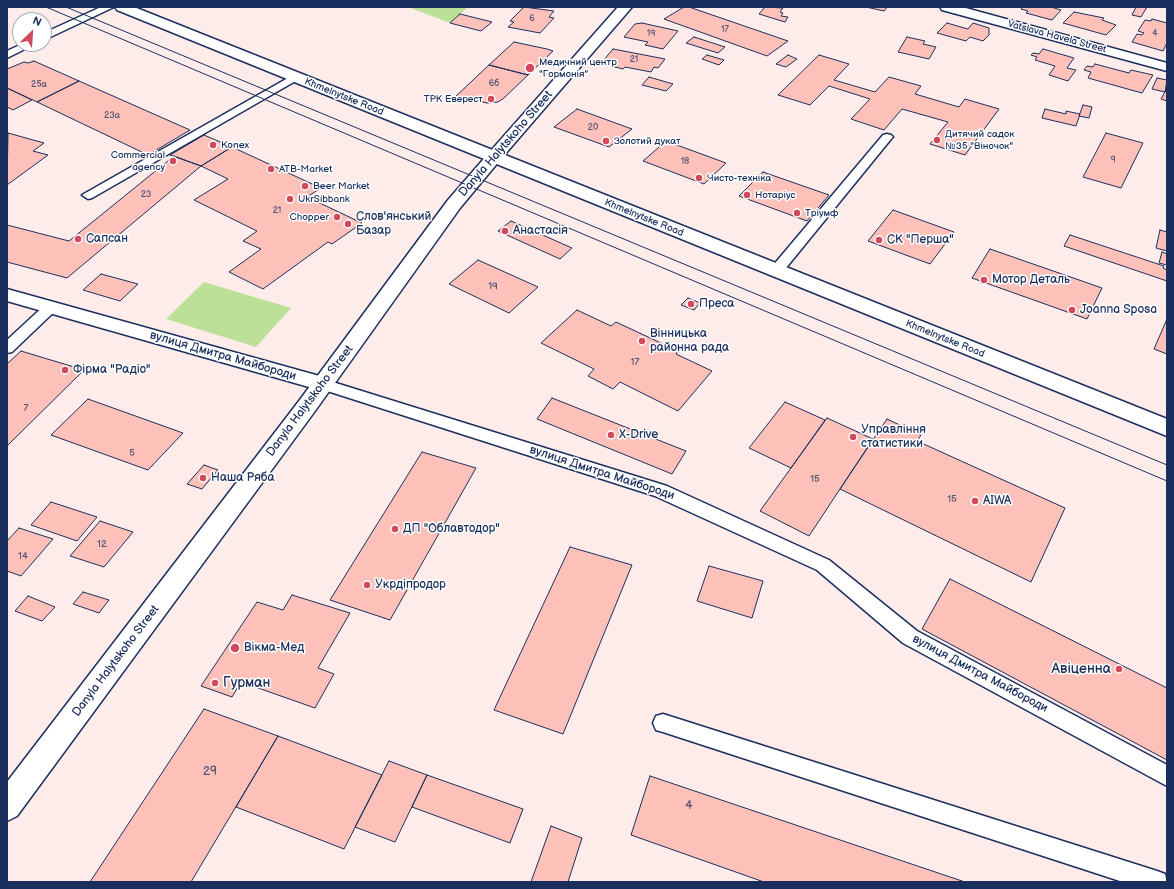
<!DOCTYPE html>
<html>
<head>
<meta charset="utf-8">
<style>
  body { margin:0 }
  #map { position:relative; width:1174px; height:889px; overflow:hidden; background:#feecea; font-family:"Balsamiq Sans",sans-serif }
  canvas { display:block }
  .frame { position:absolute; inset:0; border:8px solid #1b2f5e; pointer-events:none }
  .north { position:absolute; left:12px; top:12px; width:40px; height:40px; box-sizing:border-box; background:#fff; border:1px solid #a4acbf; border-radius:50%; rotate:25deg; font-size:11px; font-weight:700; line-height:16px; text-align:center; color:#1b2f5e }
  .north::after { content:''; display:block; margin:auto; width:14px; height:18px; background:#d1495b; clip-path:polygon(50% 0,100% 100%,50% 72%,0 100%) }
</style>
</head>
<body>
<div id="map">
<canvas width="1174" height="889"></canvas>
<div class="frame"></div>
<div class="north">N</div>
</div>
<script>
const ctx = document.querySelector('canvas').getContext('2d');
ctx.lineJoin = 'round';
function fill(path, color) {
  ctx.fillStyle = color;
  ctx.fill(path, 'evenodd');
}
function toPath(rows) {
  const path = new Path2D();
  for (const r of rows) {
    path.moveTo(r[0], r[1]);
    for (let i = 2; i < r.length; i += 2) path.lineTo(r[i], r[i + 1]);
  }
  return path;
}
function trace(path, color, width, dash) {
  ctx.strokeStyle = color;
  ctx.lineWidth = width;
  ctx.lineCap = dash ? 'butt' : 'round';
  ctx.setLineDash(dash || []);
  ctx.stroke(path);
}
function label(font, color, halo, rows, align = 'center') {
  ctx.font = font + ' "Balsamiq Sans",sans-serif';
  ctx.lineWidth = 3;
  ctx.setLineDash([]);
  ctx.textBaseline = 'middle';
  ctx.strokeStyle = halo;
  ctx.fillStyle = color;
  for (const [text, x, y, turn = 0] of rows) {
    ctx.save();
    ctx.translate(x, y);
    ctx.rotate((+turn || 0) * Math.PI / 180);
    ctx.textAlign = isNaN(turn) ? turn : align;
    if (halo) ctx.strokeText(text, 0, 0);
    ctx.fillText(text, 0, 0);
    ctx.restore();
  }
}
fill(toPath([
  [408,7,468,7,450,23],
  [204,282,291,308,256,347,166,319]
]), '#bde099');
const building = toPath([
  [524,7,554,11,549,17,554,18,540,33,508,27,514,22,510,21,524,7],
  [684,7,689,7,788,41,767,56,664,19,684,7],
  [765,7,783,8,780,12,783,13,781,16,788,17,785,22,759,14,765,7],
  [866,7,887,7,884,11,866,7],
  [1023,7,1051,7,1061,10,1052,20,1026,13,1028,11,1021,9,1023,7],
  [1136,7,1147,7,1141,17,1132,15,1136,7],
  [1074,12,1104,18,1102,20,1116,25,1106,35,1063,23,1074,12],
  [460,14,492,22,481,31,450,23,460,14],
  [1152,19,1167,23,1167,43,1163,51,1132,42,1137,34,1142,35,1144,33,1138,31,1145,20,1151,21,1152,19],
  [642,23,678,31,663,49,645,45,648,42,624,37,635,24,642,23],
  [947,23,968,29,973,23,989,28,989,35,983,41,970,37,966,41,937,33,947,23],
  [694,37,725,47,718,53,686,43,694,37],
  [907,37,925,41,923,44,936,47,929,59,898,52,907,37],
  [514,42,547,49,553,51,528,75,489,65,514,42],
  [613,49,665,59,658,68,654,67,651,72,625,67,623,69,611,66,614,63,603,61,613,49],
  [1043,49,1074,58,1067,68,1076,70,1068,81,1049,75,1055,66,1035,60,1037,57,1031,55,1033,53,1039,54,1043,49],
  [707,55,724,60,719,65,702,59,707,55],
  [788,55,797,59,786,67,776,64,788,55],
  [819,55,849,64,834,80,875,92,889,77,921,86,915,94,959,107,965,99,999,109,965,155,930,144,948,122,902,109,884,130,851,119,870,99,829,86,810,105,778,95,819,55],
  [34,61,79,81,37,102,7,88,7,69,24,62,28,63,34,61],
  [1095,64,1129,73,1131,70,1153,75,1142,93,1088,78,1091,72,1084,70,1087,66,1093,67,1095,64],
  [489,65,528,75,504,98,498,102,487,103,473,100,470,102,454,98,489,65],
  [649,77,673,84,666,91,642,85,649,77],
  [1157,78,1167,80,1165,92,1152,89,1157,78],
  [79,81,190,130,148,155,37,102,79,81],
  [7,88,32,100,13,110,7,107,7,88],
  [1166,90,1167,90,1167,101,1161,99,1166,90],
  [1083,105,1092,107,1089,118,1079,116,1083,105],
  [577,109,632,129,609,147,554,127,577,109],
  [1045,109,1066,114,1066,111,1080,114,1076,126,1042,118,1045,109],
  [8,133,44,143,33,151,48,155,7,185,8,133],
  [1106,133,1143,143,1121,188,1083,177,1106,133],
  [204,135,232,147,201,166,170,155,204,135],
  [666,141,726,163,704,184,643,161,666,141],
  [232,147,321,188,307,197,362,223,332,244,328,242,263,289,229,272,261,249,243,241,257,231,194,200,228,179,201,166,232,147],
  [174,156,201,166,67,278,7,262,7,225,69,241,174,156],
  [763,172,829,195,807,221,739,196,763,172],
  [893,210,954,232,930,264,868,241,893,210],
  [511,221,572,248,560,259,498,231,511,221],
  [1160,230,1167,232,1167,251,1156,248,1160,230],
  [1070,235,1164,266,1163,268,1167,270,1167,281,1064,246,1070,235],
  [990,249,1102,288,1087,319,972,278,990,249],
  [1162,252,1167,254,1167,265,1159,263,1162,252],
  [478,260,538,287,509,313,449,284,478,260],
  [101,274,138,284,120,301,83,290,101,274],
  [688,298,700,303,694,310,681,305,688,298],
  [577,310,611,326,616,322,678,351,676,354,712,371,678,411,620,382,613,389,588,376,594,369,541,343,577,310],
  [1167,319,1167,354,1154,349,1167,319],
  [21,351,84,370,7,446,7,364,21,351],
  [552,398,686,451,672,474,537,419,552,398],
  [88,399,183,433,148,470,51,435,88,399],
  [785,402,825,420,791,468,749,448,785,402],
  [827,418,873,439,809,536,760,511,827,418],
  [887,419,921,435,917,441,1065,508,1031,582,840,489,887,419],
  [422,452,476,468,390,620,330,600,422,452],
  [204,465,218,470,202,489,187,484,204,465],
  [51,502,97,517,77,541,31,525,51,502],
  [100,521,133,532,104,567,70,556,100,521],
  [19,528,53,539,21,576,7,571,7,541,19,528],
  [570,547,632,565,563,734,494,710,570,547],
  [709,566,763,581,752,618,697,601,709,566],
  [950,579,1167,688,1167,760,922,629,950,579],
  [83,592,109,600,99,613,73,604,83,592],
  [292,595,350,613,318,668,334,674,315,708,241,682,232,697,201,686,257,602,283,610,292,595],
  [28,596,55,607,42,621,15,611,28,596],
  [204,709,278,736,191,882,90,882,204,709],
  [278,736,382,775,344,849,236,807,278,736],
  [389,761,427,775,395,842,355,827,389,761],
  [427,775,523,809,510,843,412,807,427,775],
  [650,776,965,882,764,882,631,835,650,776],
  [551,826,582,838,568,882,531,882,551,826]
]);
fill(building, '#fdc1ba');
trace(building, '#1b2f5e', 1);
const service = toPath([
  [101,7,114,7,44,40,44,33,101,7],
  [22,44,35,44,7,58,7,51,22,44],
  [295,74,300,77,299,79,92,198,88,199,82,195,295,74],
  [887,134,891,135,893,137,891,139,781,274,771,274,769,271,771,268,883,135,887,134],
  [51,302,56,304,58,307,56,310,12,352,7,353,7,340,46,304,51,302],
  [323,379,667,486,829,560,917,631,1167,765,1167,786,903,643,817,570,655,496,318,388,315,384,318,380,323,379],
  [663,714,1157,871,1165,874,1167,882,1123,882,663,732,656,730,653,723,656,716,663,714]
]);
const minor = toPath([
  [618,7,632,7,500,160,494,162,488,160,486,157,488,154,618,7],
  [940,7,962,7,1167,63,1167,71,942,10,940,7],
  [7,289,323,377,330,379,333,384,330,389,323,391,7,301,7,289]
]);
const secondary = toPath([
  [494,152,500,154,502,157,500,160,460,208,315,411,17,816,7,821,7,782,299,401,448,200,488,154,494,152]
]);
const primary = toPath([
  [115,7,134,7,1167,419,1167,436,117,10,115,7]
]);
trace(service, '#1b2f5e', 3);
trace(minor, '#1b2f5e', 3);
trace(secondary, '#1b2f5e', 3);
trace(primary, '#1b2f5e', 3);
fill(service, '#fff');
fill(minor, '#fff');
fill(secondary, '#fff');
fill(primary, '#fff');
trace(toPath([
  [46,7,1167,481],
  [66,7,1167,465]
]), '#1b2f5e', 1);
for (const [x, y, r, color] of [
  [530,68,5,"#d1495b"],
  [491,99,4,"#d1495b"],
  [937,140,4,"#d1495b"],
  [606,141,4,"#d1495b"],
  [213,145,4,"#d1495b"],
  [173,161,4,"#d1495b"],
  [271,169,4,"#d1495b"],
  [699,178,4,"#d1495b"],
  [305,186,4,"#d1495b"],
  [747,195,4,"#d1495b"],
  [290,199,4,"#d1495b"],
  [797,213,4,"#d1495b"],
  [337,217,4,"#d1495b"],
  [348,224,4,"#d1495b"],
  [505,231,4,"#d1495b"],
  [78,239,4,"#d1495b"],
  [879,240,4,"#d1495b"],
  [984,280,4,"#d1495b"],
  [691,304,4,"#d1495b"],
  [1072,310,4,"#d1495b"],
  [642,341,4,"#d1495b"],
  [65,370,4,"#d1495b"],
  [611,435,4,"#d1495b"],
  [853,437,4,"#d1495b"],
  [203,478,4,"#d1495b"],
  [975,501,4,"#d1495b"],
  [395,529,4,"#d1495b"],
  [367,585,4,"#d1495b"],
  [235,648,5,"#d1495b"],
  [1119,669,4,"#d1495b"],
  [215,683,4,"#d1495b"]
]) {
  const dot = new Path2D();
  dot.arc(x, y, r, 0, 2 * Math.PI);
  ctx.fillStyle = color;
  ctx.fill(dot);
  trace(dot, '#fff', 1.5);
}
label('9px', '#545475', null, [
  ["6",532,19],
  ["17",725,30],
  ["19",651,34],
  ["4",1155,34],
  ["21",634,60],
  ["6б",494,84],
  ["25а",39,85],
  ["23а",112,116],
  ["20",593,128],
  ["9",1113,160],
  ["18",685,162],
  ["23",146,195],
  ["21",277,211]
]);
label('10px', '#1b2f5e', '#fff', [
  ["Vatslava Havela Street",1057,37,15],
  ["Khmelnytske Road",344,97,22],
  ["Khmelnytske Road",644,218,22],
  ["Khmelnytske Road",945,339,22]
]);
label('10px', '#1b2f5e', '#fff', [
  ["Медичний центр",539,62],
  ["\"Гормонія\"",539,74],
  ["ТРК Еверест",483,99,"right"],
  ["Дитячий садок",945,134],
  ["№35 \"Віночок\"",945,146],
  ["Золотий дукат",614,141],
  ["Konex",221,145],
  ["Commercial",165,155,"right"],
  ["agency",165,167,"right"],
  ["ATB-Market",279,169],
  ["Чисто-техніка",707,178],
  ["Beer Market",313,186],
  ["Нотаріус",755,195],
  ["UkrSibbank",298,199],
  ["Тріумф",805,213],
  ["Chopper",329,217,"right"]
], 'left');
label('10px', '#545475', null, [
  ["19",493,286],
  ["17",635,362],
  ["7",26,408],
  ["5",132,453],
  ["15",815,479],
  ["15",952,499],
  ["12",102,544],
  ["14",23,556]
]);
label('12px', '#1b2f5e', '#fff', [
  ["Danyla Halytskoho Street",506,144,-49],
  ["вулиця Дмитра Майбороди",223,356,16],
  ["Danyla Halytskoho Street",310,401,-53],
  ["вулиця Дмитра Майбороди",602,473,18],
  ["Danyla Halytskoho Street",116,661,-53],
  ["вулиця Дмитра Майбороди",980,674,28]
]);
label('12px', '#1b2f5e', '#fff', [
  ["Слов'янський",356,217],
  ["Базар",356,231],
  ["Анастасія",513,231],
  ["Сапсан",86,239],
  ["СК \"Перша\"",887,240],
  ["Мотор Деталь",992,280],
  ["Преса",699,304],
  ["Joanna Sposa",1080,310],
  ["Вінницька",650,334],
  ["районна рада",650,348],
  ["Фірма \"Радіо\"",73,370],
  ["Управління",861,430],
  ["статистики",861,444],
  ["X-Drive",619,435],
  ["Наша Ряба",211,478],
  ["AIWA",983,501],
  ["ДП \"Облавтодор\"",403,529],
  ["Укрдіпродор",375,585],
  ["Вікма-Мед",244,648]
], 'left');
label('12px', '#545475', null, [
  ["29",210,772],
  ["4",689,806]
]);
label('14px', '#1b2f5e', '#fff', [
  ["Авіценна",1111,669],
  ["Гурман",223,683,"left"]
], 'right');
</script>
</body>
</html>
